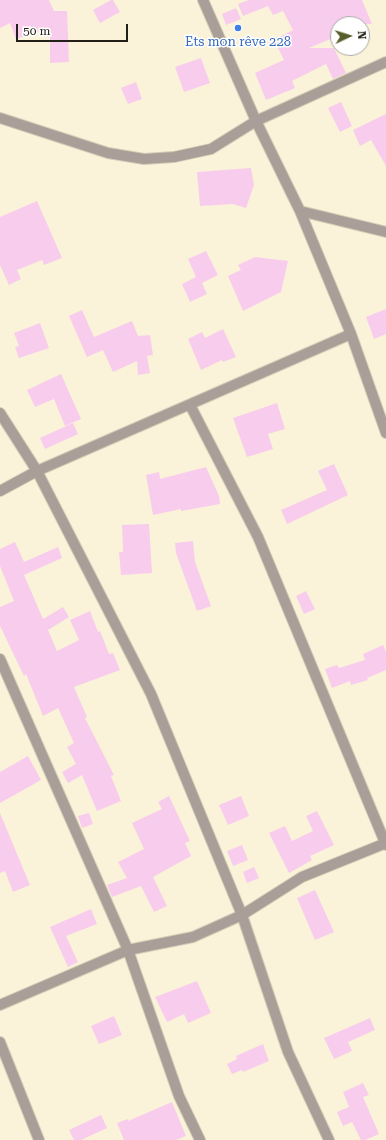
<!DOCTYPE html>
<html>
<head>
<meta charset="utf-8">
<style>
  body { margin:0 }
  #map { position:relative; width:386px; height:1140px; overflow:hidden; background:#faf3d9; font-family:"Roboto Serif",serif }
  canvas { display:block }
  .north { position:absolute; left:330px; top:16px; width:40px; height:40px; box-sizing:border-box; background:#fff; border:1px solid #a7a6a2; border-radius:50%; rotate:86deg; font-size:11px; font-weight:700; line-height:16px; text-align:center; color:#232017 }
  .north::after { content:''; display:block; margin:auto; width:14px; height:18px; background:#575d2b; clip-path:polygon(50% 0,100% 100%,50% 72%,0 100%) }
  .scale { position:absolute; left:16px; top:24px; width:112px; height:18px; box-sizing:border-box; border:2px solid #232017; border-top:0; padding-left:5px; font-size:12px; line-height:14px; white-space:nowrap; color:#232017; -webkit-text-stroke:3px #fff; paint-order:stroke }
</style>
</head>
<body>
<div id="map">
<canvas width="386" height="1140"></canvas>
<div class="north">N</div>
<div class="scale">50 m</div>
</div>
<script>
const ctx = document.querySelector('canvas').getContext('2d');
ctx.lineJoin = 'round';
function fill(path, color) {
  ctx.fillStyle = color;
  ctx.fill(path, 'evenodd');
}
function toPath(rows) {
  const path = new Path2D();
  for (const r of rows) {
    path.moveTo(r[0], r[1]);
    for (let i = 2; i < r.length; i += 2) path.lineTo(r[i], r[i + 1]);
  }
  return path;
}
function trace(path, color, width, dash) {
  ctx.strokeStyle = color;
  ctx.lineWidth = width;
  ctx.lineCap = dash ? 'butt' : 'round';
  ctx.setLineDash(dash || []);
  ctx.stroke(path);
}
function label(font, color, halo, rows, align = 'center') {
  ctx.font = font + ' "Roboto Serif",serif';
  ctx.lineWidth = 3;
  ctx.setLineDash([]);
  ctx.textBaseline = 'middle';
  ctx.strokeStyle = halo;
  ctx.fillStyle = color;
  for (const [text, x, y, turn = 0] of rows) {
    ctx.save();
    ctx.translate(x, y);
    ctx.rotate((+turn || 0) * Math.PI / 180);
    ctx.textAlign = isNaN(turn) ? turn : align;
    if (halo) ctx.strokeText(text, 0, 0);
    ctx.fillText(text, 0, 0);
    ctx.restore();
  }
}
fill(toPath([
  [0,0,49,0,54,11,67,11,69,62,50,63,50,28,16,39,10,23,0,28],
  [111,0,113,0,120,12,100,23,93,10],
  [249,0,362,0,372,24,338,24,338,36,309,48,334,48,346,73,333,79,326,64,292,81,295,88,266,100,255,73,284,60,274,40,293,30,283,11,273,15,268,6,243,16,238,4],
  [236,8,241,19,226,25,222,14],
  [201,58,210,83,184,92,175,67],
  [136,82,142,99,128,104,121,88],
  [341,102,352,126,340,132,328,108],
  [386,114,386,166,371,140,360,146,353,130],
  [251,168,254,185,246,208,233,204,200,206,197,172],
  [37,201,62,258,44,265,42,260,17,270,21,279,9,285,0,265,0,217],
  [206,251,218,275,202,283,207,294,190,302,182,284,196,277,188,259],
  [255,257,288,261,281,292,243,311,228,276,241,270,238,265],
  [386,309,386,334,374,339,366,317],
  [82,310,94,337,132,321,138,336,150,335,153,355,147,356,150,373,138,375,137,361,113,372,103,350,87,357,69,316],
  [40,323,49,348,19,358,15,347,19,346,14,333],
  [223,329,236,357,223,362,222,360,201,370,188,339,202,332,205,338],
  [61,374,81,419,65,426,54,399,35,407,27,390],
  [277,403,285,429,268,434,273,449,247,457,233,418],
  [73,423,78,434,45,449,40,438],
  [334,464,348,495,287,524,281,510,327,490,318,471],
  [206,467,219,496,220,504,181,511,181,509,153,515,146,475,159,472,160,479],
  [149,524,152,573,121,575,119,552,123,552,122,525],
  [193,541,195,562,211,606,197,611,176,553,175,543],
  [15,542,24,562,58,547,62,558,24,575,43,619,63,607,69,617,48,630,57,651,79,640,70,620,90,611,98,632,100,631,109,654,113,653,120,670,74,687,87,717,85,718,114,775,111,776,121,801,97,811,82,775,68,783,62,772,76,764,67,747,74,743,58,708,43,716,26,674,24,676,0,626,0,607,14,601,0,566,0,549],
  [306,591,315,609,304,614,296,596],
  [383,645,386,652,386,670,367,678,368,680,351,685,350,681,332,688,325,669,337,665,339,668,365,660,363,654],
  [28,756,41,780,0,803,0,772],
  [169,796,190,841,185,843,191,856,153,877,167,906,154,912,141,886,112,897,107,885,127,878,118,862,144,849,132,823,162,809,158,802],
  [241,796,249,816,228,825,219,805],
  [317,811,334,845,310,856,312,860,289,873,269,833,285,826,292,841,313,831,306,816],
  [0,813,30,885,13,892,5,871,0,873],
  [89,813,93,824,82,828,78,816],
  [242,845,248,860,233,866,227,851],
  [254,867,259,878,247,883,243,872],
  [315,890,334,932,315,940,297,898],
  [91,909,97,924,66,936,78,962,68,967,50,927],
  [197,981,211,1013,188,1023,184,1014,167,1022,155,997],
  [114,1016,122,1035,99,1044,91,1026],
  [370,1018,375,1030,348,1042,352,1051,334,1059,324,1038],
  [263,1044,269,1061,243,1072,242,1070,232,1074,227,1064,237,1059,236,1056],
  [363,1083,369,1095,363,1097,379,1134,365,1140,361,1140,352,1122,343,1126,337,1112,349,1107,343,1092],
  [172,1102,186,1136,176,1140,124,1140,117,1123,128,1119,128,1121],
  [101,1115,107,1128,81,1140,74,1140,69,1130]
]), '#f8cced');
const minor = toPath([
  [203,0,256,121,300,211,351,334,386,433],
  [0,118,108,153,144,159,174,157,211,149,256,121,386,62],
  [300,211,386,232],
  [190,405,258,537,386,845],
  [0,413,37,471,151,694,242,915,288,1052,329,1140],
  [0,491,37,471,351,334],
  [0,659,128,950,179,1096,200,1140],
  [0,1005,128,950,193,937,242,915,302,877,386,843],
  [0,1042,39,1140]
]);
trace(minor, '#d3cdb6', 12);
trace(minor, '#a99e98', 10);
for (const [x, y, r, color] of [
  [238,28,4,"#3f7fe0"]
]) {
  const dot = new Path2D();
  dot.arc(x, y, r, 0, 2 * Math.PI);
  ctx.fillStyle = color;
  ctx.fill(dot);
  trace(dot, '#fff', 1.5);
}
label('13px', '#366cbe', '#fff', [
  ["Ets mon rêve 228",238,42]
]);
</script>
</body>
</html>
